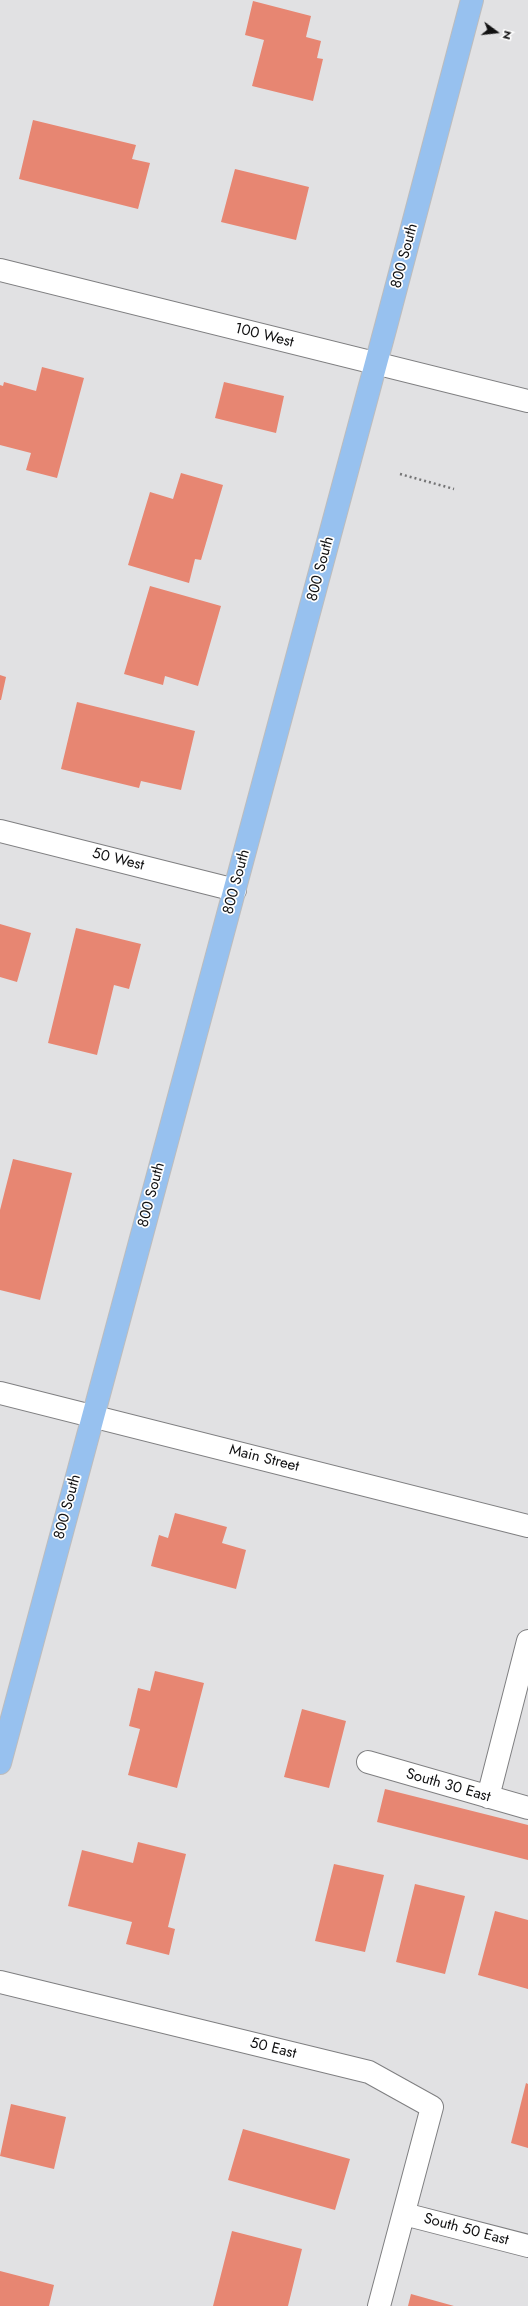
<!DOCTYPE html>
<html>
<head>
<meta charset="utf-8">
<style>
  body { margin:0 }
  #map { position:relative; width:528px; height:2306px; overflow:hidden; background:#e1e1e3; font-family:Jost,sans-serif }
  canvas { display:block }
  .north { position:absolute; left:476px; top:12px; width:40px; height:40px; -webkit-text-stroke:3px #fff; paint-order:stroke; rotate:105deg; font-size:11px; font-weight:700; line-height:16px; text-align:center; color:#111112 }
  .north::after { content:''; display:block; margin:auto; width:14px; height:18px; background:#111112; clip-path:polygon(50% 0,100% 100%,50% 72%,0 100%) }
</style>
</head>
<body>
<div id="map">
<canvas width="528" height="2306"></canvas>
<div class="north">N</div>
</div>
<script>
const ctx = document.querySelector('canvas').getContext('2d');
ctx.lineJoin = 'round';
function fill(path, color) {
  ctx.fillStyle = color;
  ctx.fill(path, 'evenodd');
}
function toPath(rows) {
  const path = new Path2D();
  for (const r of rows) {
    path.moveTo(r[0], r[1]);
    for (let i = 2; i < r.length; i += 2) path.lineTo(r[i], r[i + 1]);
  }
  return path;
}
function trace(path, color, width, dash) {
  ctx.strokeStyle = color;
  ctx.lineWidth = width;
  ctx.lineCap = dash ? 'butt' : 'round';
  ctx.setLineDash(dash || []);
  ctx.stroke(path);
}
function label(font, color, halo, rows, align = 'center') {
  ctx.font = font + ' Jost,sans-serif';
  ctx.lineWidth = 3.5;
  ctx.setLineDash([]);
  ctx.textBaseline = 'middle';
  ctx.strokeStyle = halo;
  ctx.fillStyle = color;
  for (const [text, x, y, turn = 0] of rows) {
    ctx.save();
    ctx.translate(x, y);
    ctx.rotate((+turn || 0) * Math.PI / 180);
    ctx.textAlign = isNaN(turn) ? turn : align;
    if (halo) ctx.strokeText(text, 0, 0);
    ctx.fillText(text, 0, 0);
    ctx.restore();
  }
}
fill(toPath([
  [253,1,311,16,306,37,321,41,317,58,323,59,313,101,252,86,264,40,245,35],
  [33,120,136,145,132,159,150,163,138,209,19,179],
  [235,169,309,187,296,240,221,222],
  [42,367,84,378,57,478,26,470,31,453,0,445,0,385,3,386,4,382,36,391],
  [224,382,284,396,276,433,215,418],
  [181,473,223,485,201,560,195,559,189,583,128,565,150,492,173,499],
  [150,586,221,606,198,686,165,676,163,685,124,674],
  [0,675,6,677,1,700,0,700],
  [77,702,195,731,181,790,141,781,139,788,61,769],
  [0,924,31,933,17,982,0,977],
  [76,928,141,944,129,989,114,985,97,1055,48,1043],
  [13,1159,72,1173,40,1300,0,1290,0,1210],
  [175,1513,227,1527,222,1543,246,1550,236,1589,151,1566,159,1535,168,1538],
  [155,1671,204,1683,177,1788,128,1775,140,1729,129,1726,138,1688,150,1691],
  [302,1709,346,1721,329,1788,284,1777],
  [385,1789,528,1825,528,1860,377,1822],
  [138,1842,186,1854,168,1927,175,1929,169,1955,126,1944,132,1922,68,1906,82,1850,133,1863],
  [334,1864,384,1875,365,1952,315,1941],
  [415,1884,465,1896,445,1974,396,1962],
  [495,1911,528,1920,528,1989,478,1975],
  [526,2083,528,2084,528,2148,511,2143],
  [11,2104,66,2117,54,2169,0,2156],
  [243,2129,350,2159,335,2210,228,2180],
  [232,2231,302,2249,288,2306,213,2306],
  [0,2271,54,2285,49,2306,0,2306],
  [411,2294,454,2306,408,2306]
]), '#e78672');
const minor = toPath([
  [0,270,528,401],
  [0,831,235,890],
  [0,1393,528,1526],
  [368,1762,528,1808],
  [488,1797,528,1641],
  [0,1982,369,2072,432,2107,379,2306],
  [404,2214,528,2246]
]);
const major = toPath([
  [0,1763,386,326,472,0]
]);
trace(minor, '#7f7f81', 24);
trace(major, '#bcbcbd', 24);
trace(toPath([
  [400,474,454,489]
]), '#747475', 2.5, [2, 3]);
trace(minor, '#fff', 22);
trace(major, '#97c1ef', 22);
label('15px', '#111112', '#fff', [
  ["800 South",405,256,-75],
  ["100 West",264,336,14],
  ["800 South",321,569,-75],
  ["50 West",118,860,14],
  ["800 South",237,882,-75],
  ["800 South",152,1195,-75],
  ["Main Street",264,1459,14],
  ["800 South",68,1507,-75],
  ["South 30 East",448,1786,16],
  ["50 East",273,2049,14],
  ["South 50 East",466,2230,15]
]);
</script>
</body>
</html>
